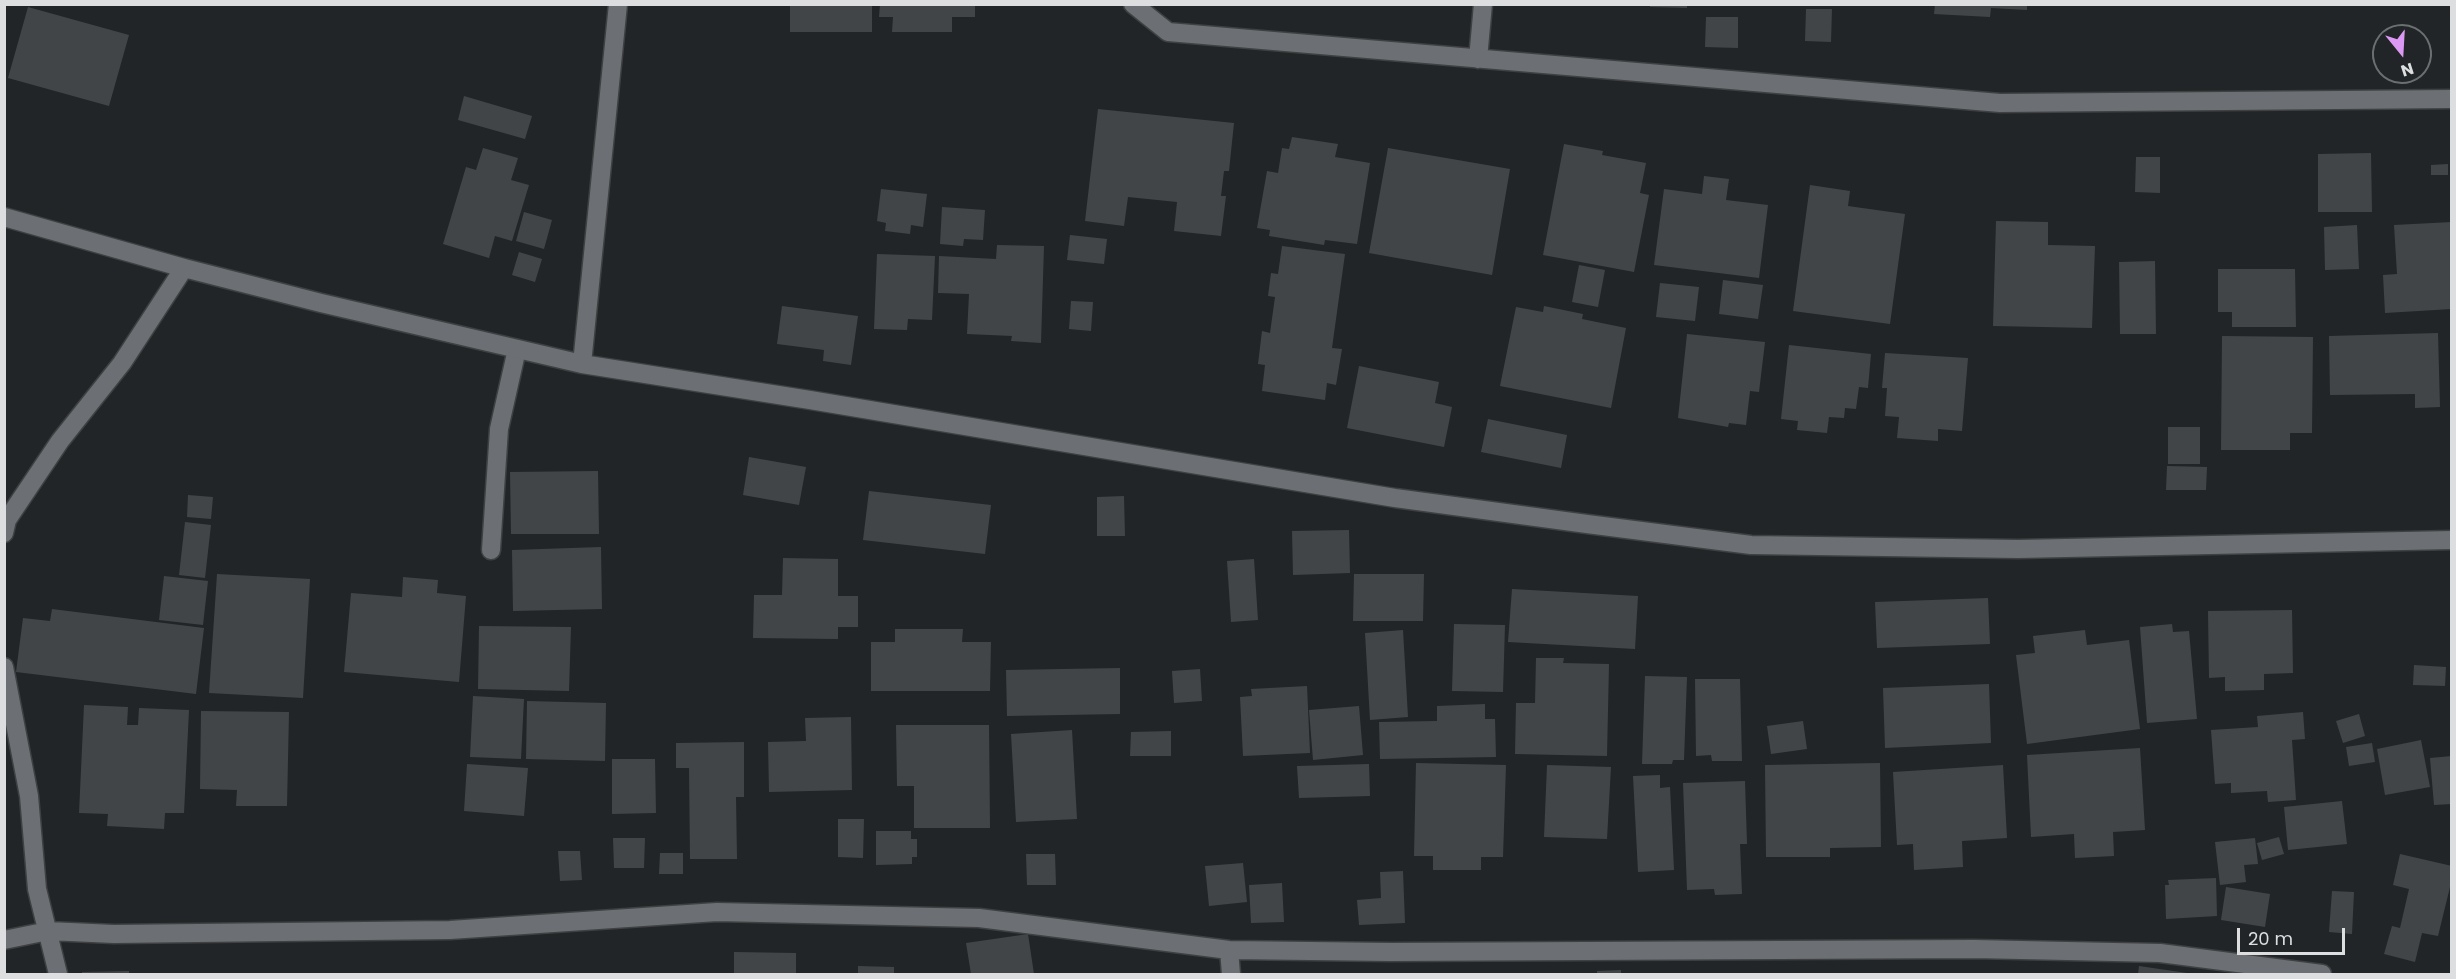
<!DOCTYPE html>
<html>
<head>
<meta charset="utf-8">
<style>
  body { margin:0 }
  #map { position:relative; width:2456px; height:979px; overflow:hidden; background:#222527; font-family:Poppins,sans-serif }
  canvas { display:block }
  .frame { position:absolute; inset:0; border:6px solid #dcdee0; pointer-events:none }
  .north { position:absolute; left:2372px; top:24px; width:60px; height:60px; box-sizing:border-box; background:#222527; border:2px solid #6c6f71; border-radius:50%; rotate:162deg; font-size:16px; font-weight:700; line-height:24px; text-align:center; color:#dcdee0 }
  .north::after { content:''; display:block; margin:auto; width:21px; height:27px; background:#dc99f4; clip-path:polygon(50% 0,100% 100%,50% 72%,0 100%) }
  .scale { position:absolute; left:2237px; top:928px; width:108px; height:27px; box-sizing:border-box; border:3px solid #dcdee0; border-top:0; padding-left:8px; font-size:18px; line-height:21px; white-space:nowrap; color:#dcdee0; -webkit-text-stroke:4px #222527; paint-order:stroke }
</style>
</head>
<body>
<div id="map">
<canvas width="2456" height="979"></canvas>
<div class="frame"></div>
<div class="north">N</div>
<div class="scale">20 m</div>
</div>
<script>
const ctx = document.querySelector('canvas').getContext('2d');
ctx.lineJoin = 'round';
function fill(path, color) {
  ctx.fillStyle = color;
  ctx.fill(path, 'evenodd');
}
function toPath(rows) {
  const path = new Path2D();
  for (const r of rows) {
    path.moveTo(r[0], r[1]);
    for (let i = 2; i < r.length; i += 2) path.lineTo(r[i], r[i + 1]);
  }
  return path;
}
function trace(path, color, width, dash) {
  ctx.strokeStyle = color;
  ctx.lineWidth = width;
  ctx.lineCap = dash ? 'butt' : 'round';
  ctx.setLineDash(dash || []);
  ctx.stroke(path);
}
fill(toPath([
  [880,4,975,4,975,17,952,17,952,32,892,32,893,17,879,17],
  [1650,4,1687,4,1687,8,1650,7],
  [1935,4,2027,4,2027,10,1991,8,1990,17,1934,14],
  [790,5,872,5,872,32,790,32],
  [28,7,129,35,109,106,8,78],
  [1806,9,1832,9,1831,42,1805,41],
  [1706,17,1738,17,1738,48,1705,47],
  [464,96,532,116,525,139,458,120],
  [1098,109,1234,123,1229,171,1224,171,1221,196,1226,196,1221,236,1174,231,1177,202,1128,197,1124,226,1085,221],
  [1292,137,1338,144,1335,157,1370,163,1357,244,1325,240,1324,245,1269,236,1270,230,1257,228,1267,171,1278,173,1282,148,1289,149],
  [1564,144,1603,151,1602,155,1646,163,1640,193,1649,195,1634,272,1543,255],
  [483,148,518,158,511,180,529,185,512,241,495,236,489,258,443,244,466,167,476,170],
  [1388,148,1510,169,1492,275,1369,253],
  [2371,153,2372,212,2318,212,2318,154],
  [2136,157,2160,157,2160,193,2135,192],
  [2448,164,2448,175,2431,175,2431,165],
  [1704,176,1729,179,1726,200,1768,205,1759,278,1654,265,1664,189,1702,194],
  [1810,185,1850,191,1848,206,1905,214,1890,324,1793,311],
  [881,189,927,194,923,227,911,225,910,234,885,231,886,223,877,221],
  [942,207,985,210,983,240,964,239,963,246,940,244],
  [524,212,552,220,544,249,516,241],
  [1996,221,2048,222,2048,245,2095,246,2092,328,1993,326],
  [2452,222,2452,309,2385,313,2383,275,2397,274,2394,225],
  [2357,225,2359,269,2325,270,2324,227],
  [1070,235,1107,239,1104,264,1067,260],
  [997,245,1044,246,1041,343,1011,341,1012,336,967,334,969,294,938,293,939,256,996,259],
  [1282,246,1345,254,1332,348,1342,349,1336,385,1327,383,1325,400,1262,391,1265,365,1258,364,1262,331,1270,333,1275,297,1268,296,1271,273,1278,274],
  [519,252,542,259,535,282,512,275],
  [877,254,935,256,932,320,908,319,907,330,874,329],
  [2155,261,2156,334,2120,334,2119,262],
  [1579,265,1605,270,1598,307,1572,302],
  [2218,269,2295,269,2296,327,2232,327,2232,312,2218,312],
  [1723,280,1763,285,1758,319,1719,314],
  [1660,283,1699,287,1695,321,1656,317],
  [1071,301,1093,302,1091,331,1069,329],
  [782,306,858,316,851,365,823,361,824,350,777,344],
  [1544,306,1583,314,1582,319,1626,328,1611,408,1500,386,1516,307,1543,312],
  [2438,333,2440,407,2415,408,2415,394,2330,395,2329,336],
  [1687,334,1765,342,1759,392,1750,391,1746,425,1729,423,1728,427,1678,418],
  [2222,336,2313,337,2312,433,2290,433,2290,450,2221,450],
  [1789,345,1871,354,1868,388,1859,387,1856,409,1845,408,1844,418,1829,417,1827,433,1797,430,1798,421,1781,419],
  [1885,353,1968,358,1962,431,1938,429,1938,441,1897,438,1899,417,1885,416,1887,388,1882,388],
  [1359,366,1439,382,1435,403,1452,407,1444,447,1347,428],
  [1488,419,1567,435,1561,468,1481,452],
  [2168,427,2200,427,2200,464,2168,464],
  [749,457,806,467,799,505,743,495],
  [2167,466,2207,467,2206,490,2166,490],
  [598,471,599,534,511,534,510,472],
  [869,491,991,505,985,554,863,540],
  [188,495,213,497,211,519,187,517],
  [1124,496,1125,536,1097,536,1097,497],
  [185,522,211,525,205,578,179,575],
  [1349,530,1350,573,1293,575,1292,531],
  [601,547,602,609,513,611,512,550],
  [783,558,838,559,838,596,858,596,858,627,838,627,838,639,753,638,754,595,782,595],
  [1254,559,1258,620,1231,622,1227,561],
  [217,574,310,579,303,698,209,693],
  [1354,574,1424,574,1423,621,1353,621],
  [164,576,208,581,203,625,159,620],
  [403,577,438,580,437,593,466,596,459,682,344,672,351,593,402,597],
  [1512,589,1638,596,1635,649,1508,642],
  [1988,598,1990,644,1877,648,1875,602],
  [52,609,204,628,196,694,16,672,23,618,50,621],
  [2292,610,2293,673,2264,674,2264,690,2225,691,2225,677,2209,678,2208,611],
  [1454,624,1505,625,1503,692,1452,691],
  [2172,624,2173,632,2189,631,2197,719,2147,723,2140,627],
  [479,626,571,627,569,691,478,689],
  [895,629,963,629,962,642,991,642,990,691,871,691,871,642,895,642],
  [1403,630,1408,717,1370,720,1365,633],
  [2085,630,2087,645,2129,640,2140,729,2027,744,2016,655,2035,653,2033,636],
  [1536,658,1564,658,1563,663,1609,664,1607,756,1515,754,1516,703,1535,703],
  [2414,665,2446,667,2445,686,2413,685],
  [1120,668,1120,714,1007,716,1006,670],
  [1200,669,1202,701,1174,703,1172,671],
  [1645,676,1687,677,1684,760,1673,760,1672,764,1642,764],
  [1695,679,1740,679,1742,761,1712,761,1711,755,1696,756],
  [1989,684,1991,743,1885,748,1883,688],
  [1307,686,1310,753,1243,756,1240,697,1252,696,1251,689],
  [473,696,524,699,521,759,470,757],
  [527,701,606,703,605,761,526,759],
  [1485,704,1485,719,1495,719,1496,757,1380,759,1379,722,1437,721,1437,706],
  [84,705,128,707,127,725,138,725,139,708,189,710,184,813,165,813,164,829,107,826,108,814,79,813],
  [1359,706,1363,755,1313,760,1309,710],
  [201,711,289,712,287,806,236,806,237,790,200,789],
  [2303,712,2305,739,2292,740,2296,800,2268,802,2267,791,2231,793,2231,783,2215,784,2211,730,2258,727,2257,716],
  [2359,714,2365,736,2343,743,2336,721],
  [851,717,852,790,769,792,768,742,806,741,805,718],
  [1803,721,1807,749,1771,754,1767,726],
  [896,725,989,725,990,828,914,828,914,786,897,786],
  [1072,730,1077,819,1016,822,1011,734],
  [1171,731,1171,756,1130,756,1131,732],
  [2421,740,2430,787,2385,795,2377,749],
  [744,742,744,797,736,797,737,859,690,859,689,768,676,768,676,743],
  [2372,743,2375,762,2349,766,2346,747],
  [2140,748,2145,830,2113,832,2114,856,2075,858,2074,834,2031,837,2027,755],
  [2452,756,2452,804,2434,805,2430,758],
  [612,759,655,759,656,813,612,814],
  [1416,763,1506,765,1503,857,1481,857,1481,870,1433,870,1433,856,1414,856],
  [1880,763,1881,847,1830,848,1830,857,1766,857,1765,765],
  [467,764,528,768,524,816,464,811],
  [1369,764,1370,796,1299,798,1297,766],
  [1547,765,1611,767,1607,839,1544,837],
  [2003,765,2007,838,1962,841,1963,867,1914,870,1913,844,1897,845,1893,772],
  [1660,775,1660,788,1670,787,1674,870,1638,872,1633,776],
  [1745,781,1747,844,1740,844,1742,894,1715,895,1714,889,1687,890,1683,783],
  [2342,801,2347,844,2288,850,2284,807],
  [838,819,864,819,863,858,838,857],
  [876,831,911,831,911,839,917,839,917,857,912,857,912,864,876,865],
  [2279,837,2284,854,2262,860,2257,843],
  [613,838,645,838,644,868,614,868],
  [2255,838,2258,864,2244,865,2246,882,2220,885,2215,842],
  [558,851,580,851,582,880,560,881],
  [660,853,683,853,683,874,659,874],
  [1026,854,1055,854,1056,885,1027,885],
  [2400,854,2452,866,2452,879,2438,936,2422,933,2415,962,2384,954,2392,926,2400,928,2409,889,2393,885],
  [1243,863,1247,902,1209,906,1205,866],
  [1403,871,1405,923,1359,925,1357,900,1381,898,1380,872],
  [2216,878,2217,916,2166,919,2165,885,2169,885,2168,880],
  [1282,883,1284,922,1251,923,1249,885],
  [2226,887,2270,894,2265,927,2221,920],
  [2332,891,2354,892,2352,934,2329,932],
  [1028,934,1034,974,971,974,966,943],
  [734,952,796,953,796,974,734,974],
  [858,966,894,967,894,974,858,974],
  [2139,966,2187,973,2186,974,2138,974],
  [1621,970,1621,974,1597,974,1597,971],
  [129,971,129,974,82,974,82,972]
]), '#424548');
const lane = toPath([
  [491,550,499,429,517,349]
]);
const street = toPath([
  [1133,4,1168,32,2000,103,2452,99],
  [1478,59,1483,4],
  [4,217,184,268,321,303,582,364,810,400,1395,498,1587,524,1751,545,2018,549,2452,540],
  [582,364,618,4],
  [4,533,7,520,60,441,122,363,184,268],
  [4,667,29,796,37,889,58,974],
  [4,940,48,931,114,934,450,930,717,912,979,918,1229,950,1391,952,1974,949,2160,953,2322,974],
  [1229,950,1231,974]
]);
trace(lane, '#3e4042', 21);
trace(street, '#3e4042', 21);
trace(lane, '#6c6f73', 18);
trace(street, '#6c6f73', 18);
</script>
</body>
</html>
